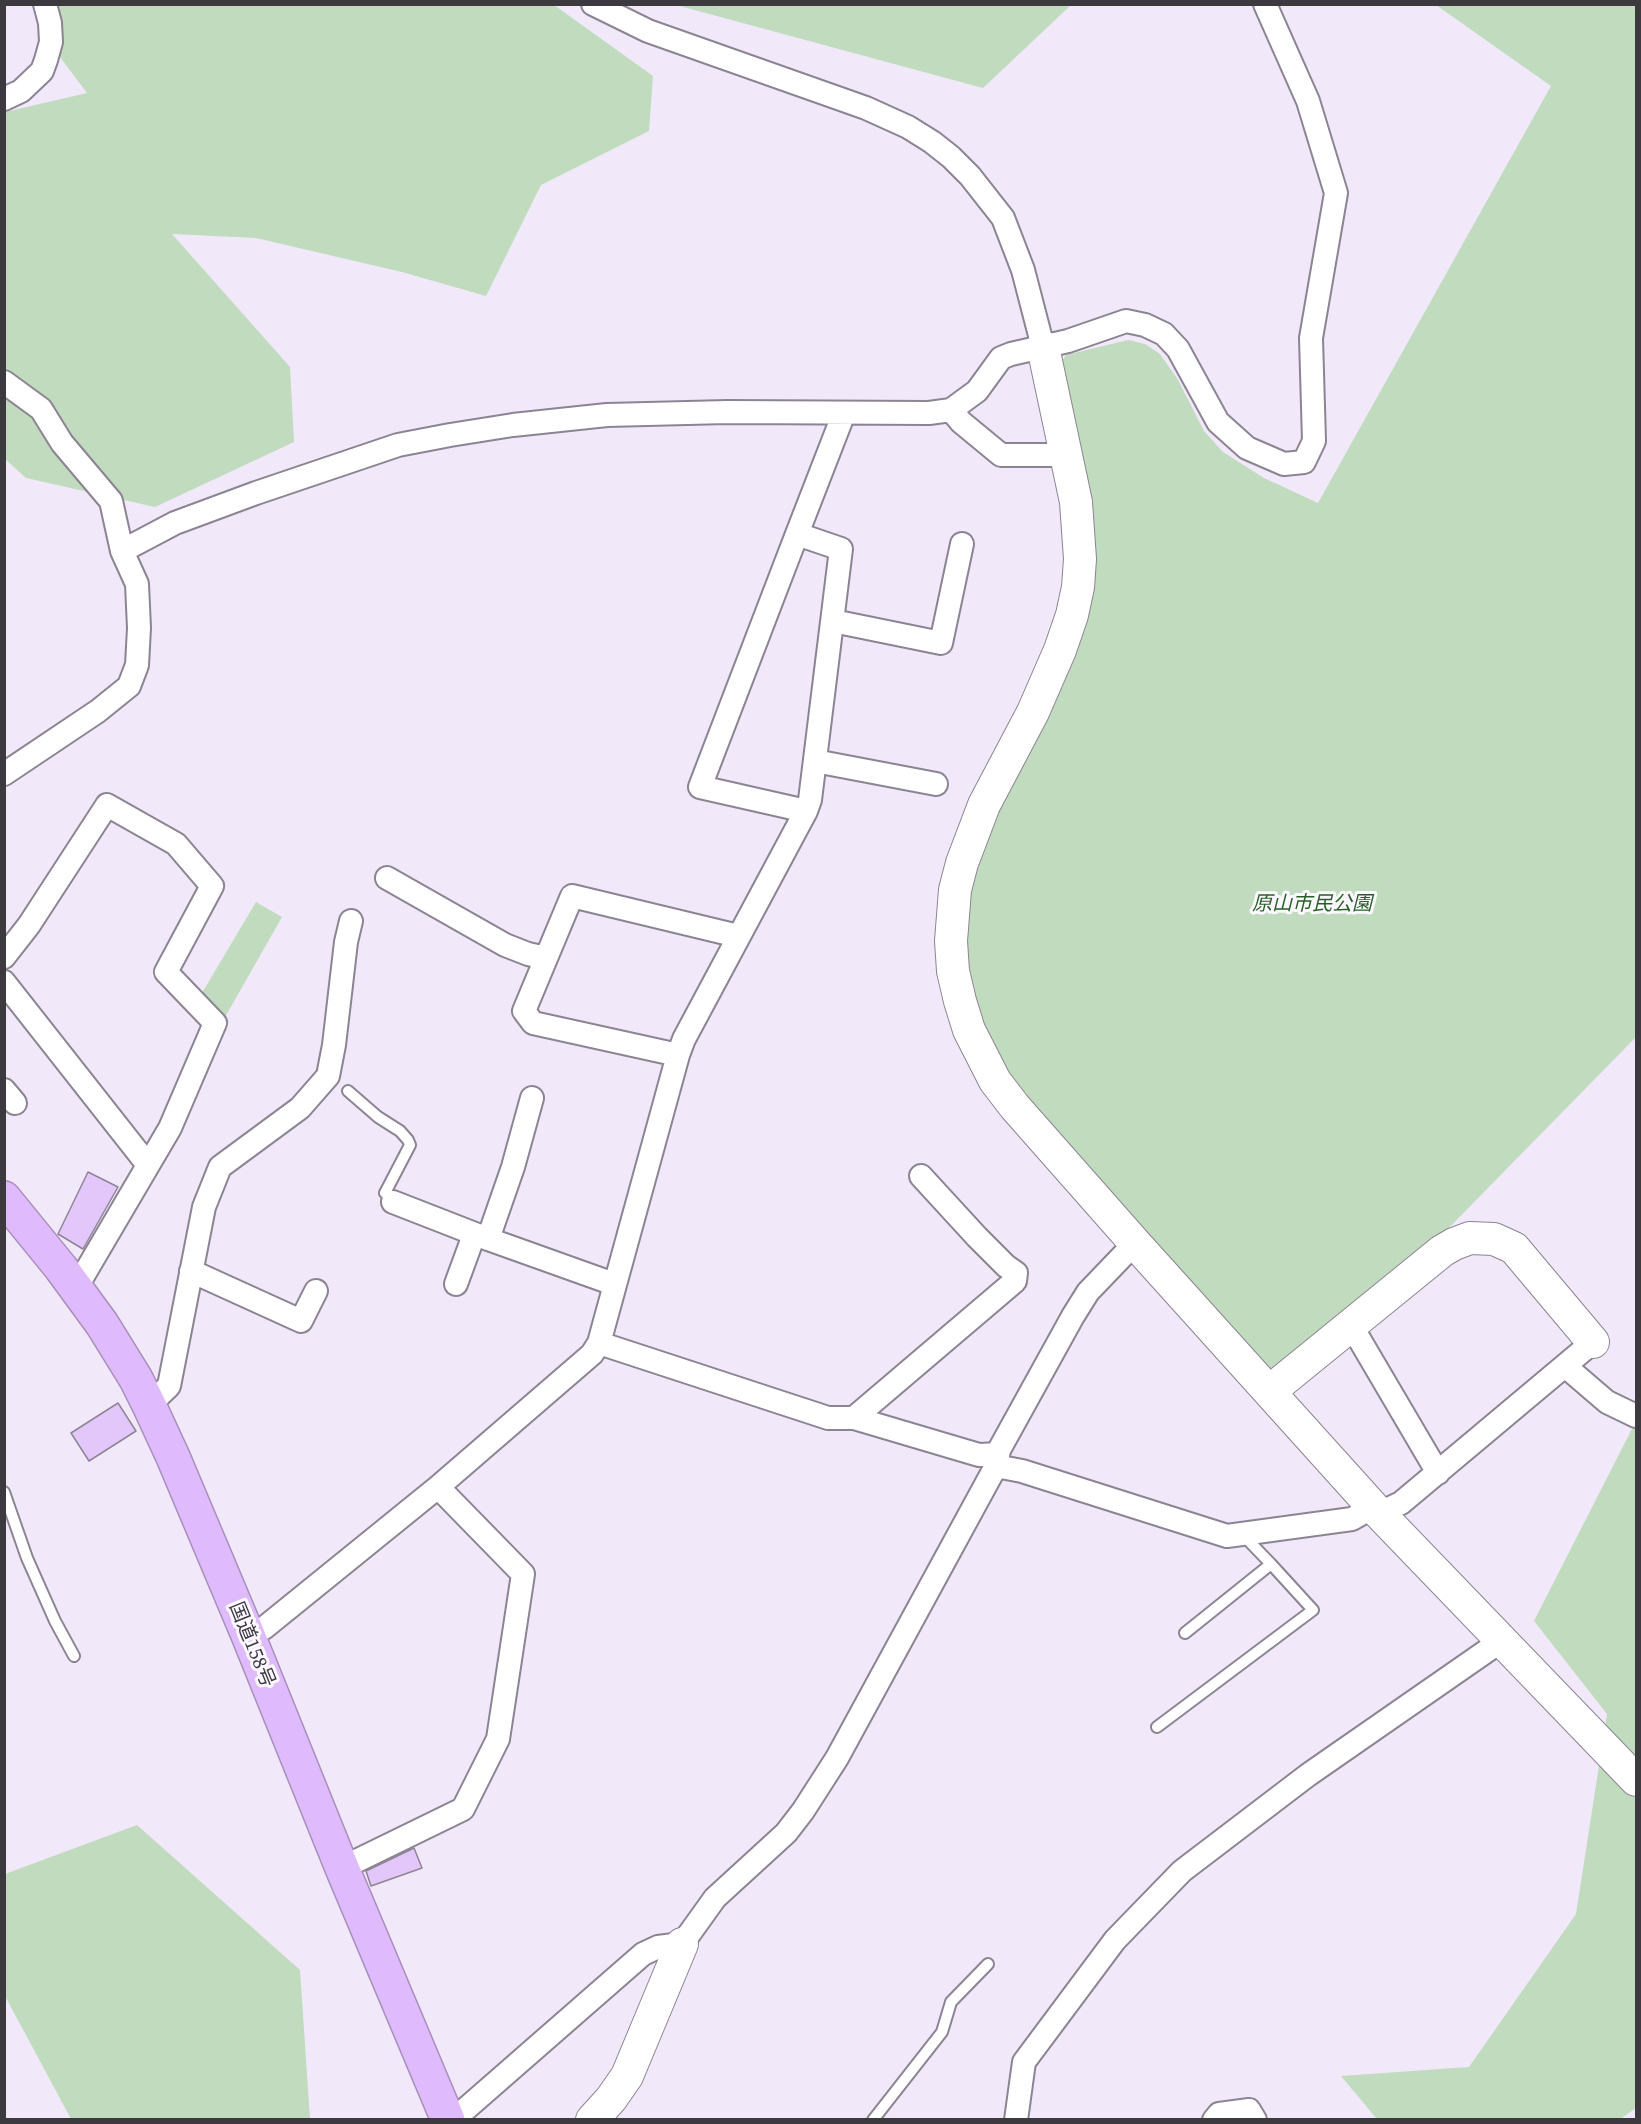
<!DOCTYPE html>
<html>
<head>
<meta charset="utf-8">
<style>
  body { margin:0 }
  #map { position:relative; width:1641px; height:2124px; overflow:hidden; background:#f1e9f9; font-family:"Source Serif 4",serif }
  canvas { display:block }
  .frame { position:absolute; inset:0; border:6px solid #3c393f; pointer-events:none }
</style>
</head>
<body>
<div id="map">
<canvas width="1641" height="2124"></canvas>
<div class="frame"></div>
</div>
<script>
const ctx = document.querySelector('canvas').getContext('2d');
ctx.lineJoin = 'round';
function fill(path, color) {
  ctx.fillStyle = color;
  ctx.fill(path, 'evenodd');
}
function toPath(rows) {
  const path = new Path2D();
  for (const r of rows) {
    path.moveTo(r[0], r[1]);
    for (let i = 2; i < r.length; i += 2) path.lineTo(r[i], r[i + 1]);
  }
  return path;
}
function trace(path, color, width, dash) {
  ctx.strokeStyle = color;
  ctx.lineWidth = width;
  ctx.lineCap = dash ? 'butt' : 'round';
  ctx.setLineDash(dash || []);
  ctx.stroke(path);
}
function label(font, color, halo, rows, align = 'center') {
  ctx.font = font + ' "Source Serif 4","Noto Sans JP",serif';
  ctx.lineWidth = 6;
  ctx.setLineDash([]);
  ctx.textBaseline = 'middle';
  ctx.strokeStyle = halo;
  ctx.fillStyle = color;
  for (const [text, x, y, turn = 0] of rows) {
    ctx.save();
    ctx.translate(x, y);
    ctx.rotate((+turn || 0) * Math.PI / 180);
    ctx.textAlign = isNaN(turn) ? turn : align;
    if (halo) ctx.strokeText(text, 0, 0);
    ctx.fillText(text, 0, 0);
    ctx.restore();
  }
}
fill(toPath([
  [58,5,554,5,653,76,649,131,541,185,486,296,402,272,256,238,172,234,290,367,294,442,155,507,26,478,5,459,5,112,87,93,60,57,61,38],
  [676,5,1071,4,1071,5,983,88],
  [1436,5,1636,5,1636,1037,1437,1240,1277,1368,1265,1368,1003,1070,970,994,963,925,976,856,1069,664,1060,364,1066,355,1128,340,1145,344,1160,354,1178,380,1204,431,1223,452,1264,478,1318,503,1551,86],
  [256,902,282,917,224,1019,202,993],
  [1636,1421,1636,2108,1619,2120,1377,2119,1341,2076,1469,2067,1576,1914,1607,1714,1534,1621],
  [137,1825,300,1970,310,2119,71,2119,5,1996,5,1874]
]), '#c0dbbe');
const building = toPath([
  [88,1172,118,1187,83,1249,58,1234,88,1172],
  [118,1403,136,1431,89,1461,71,1433,118,1403],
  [414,1848,422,1868,371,1886,366,1871,414,1848]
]);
fill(building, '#e3c7fa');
trace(building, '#8d8594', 1.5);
const lane = toPath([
  [348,1091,378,1117,400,1131,408,1140,410,1145,385,1193,391,1197,393,1202],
  [4,1492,27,1558,55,1621,74,1656],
  [1185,1633,1271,1564,1243,1535],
  [1157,1727,1313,1610,1271,1564],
  [873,2120,942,2032,951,2002,988,1964]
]);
const street = toPath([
  [593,4,648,31,866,108,908,127,932,142,951,157,970,176,1003,218,1023,270,1043,347],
  [4,99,21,91,42,71,46,60,51,42,50,23,45,4],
  [4,382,41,409,62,443,111,501,122,551,137,584,139,628,137,665,129,686,98,711,4,774],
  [951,410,961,422,1001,455,1067,455],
  [797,534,700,787,806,811],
  [122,551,175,523,256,493,398,445,450,435,513,425,607,415,727,412,929,413,951,410,977,391,1001,358,1011,354,1068,341,1126,321,1145,325,1164,334,1178,349,1218,422,1247,448,1284,464,1304,462,1314,441,1311,338,1336,193,1308,101,1265,4],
  [833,621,941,643,962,544],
  [815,761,936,784],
  [387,878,505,945,528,954,546,958],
  [4,957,29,925,107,805,176,844,212,886,166,972,215,1023,170,1128,76,1288],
  [4,982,148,1165],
  [678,1055,533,1023,524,1011,572,896,738,936],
  [4,1090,15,1103],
  [393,1202,488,1239,614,1284],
  [488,1239,513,1167,532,1098],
  [191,1271,301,1321,316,1291],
  [456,1284,471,1243,472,1233],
  [1351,1325,1438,1473],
  [599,1343,828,1418,854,1418,979,1455,998,1454],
  [1565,1366,1607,1402,1636,1416],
  [149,1405,169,1386,204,1207,220,1167,300,1108,328,1076,334,1045,346,942,351,921],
  [854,1418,1015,1281,1016,1273,1006,1266,977,1237,921,1176],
  [996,1466,1022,1471,1227,1536,1352,1519,1373,1507],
  [1380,1513,1401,1503,1593,1342],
  [248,1635,264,1628,438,1487,592,1354,599,1343,678,1055,684,1039,806,811,810,800,841,549,797,534,844,413],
  [342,1868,463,1809,498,1739,523,1574,438,1487],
  [453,2120,643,1954,658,1947,682,1944,715,1898,786,1833,803,1811,837,1758,996,1466,999,1450,1073,1316,1088,1292,1135,1243],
  [1016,2120,1024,2062,1115,1940,1182,1871,1308,1775,1501,1641],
  [1214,2120,1219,2114,1249,2110,1255,2120]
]);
const secondary = toPath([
  [1043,347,1076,502,1080,559,1078,587,1072,615,1060,650,1033,712,984,805,962,863,955,890,951,941,953,971,960,1001,969,1030,995,1081,1015,1107,1135,1243,1373,1507,1636,1780],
  [1270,1391,1442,1251,1454,1244,1470,1238,1494,1239,1514,1248,1593,1342],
  [592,2120,611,2099,627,2076,682,1944]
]);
const highway = toPath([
  [4,1198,61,1268,102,1324,136,1379,149,1405,173,1457,248,1635,342,1868,448,2120]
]);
trace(lane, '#8c8492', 14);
trace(street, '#8c8492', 26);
trace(secondary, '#8c8492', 34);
trace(highway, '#a68eba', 36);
trace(lane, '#fff', 10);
trace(street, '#fff', 22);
trace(secondary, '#fff', 32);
trace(highway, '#dfbbfd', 33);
label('italic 20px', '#285f26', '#fcf8ff', [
  ["原山市民公園",1312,905]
]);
label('20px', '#3c393f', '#fcf8ff', [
  ["国道158号",251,1645,68]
]);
</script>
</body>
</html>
